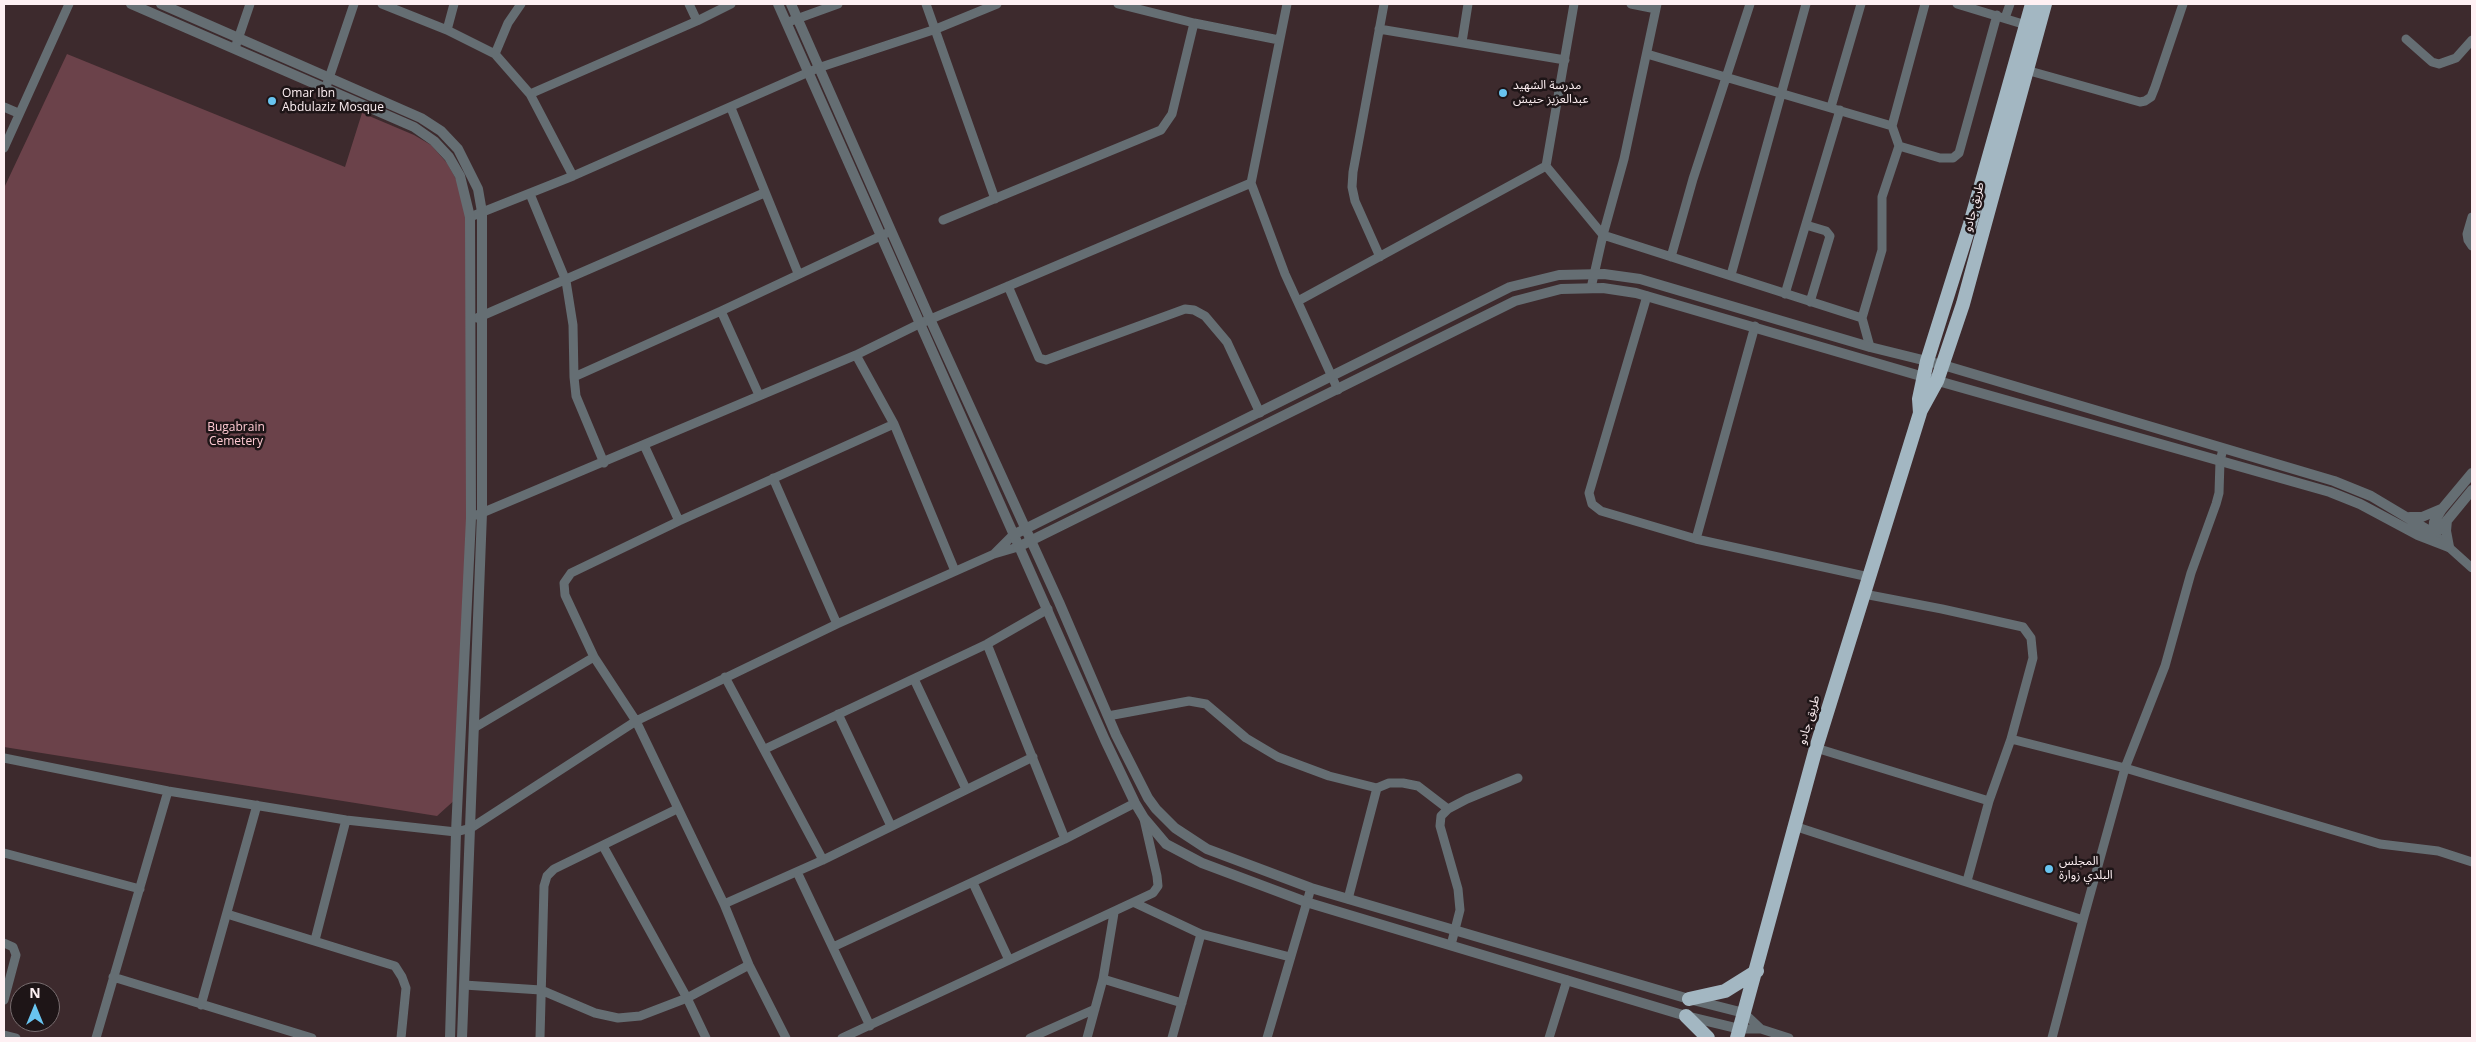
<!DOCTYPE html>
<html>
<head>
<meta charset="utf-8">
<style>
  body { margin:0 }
  #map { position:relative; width:2476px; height:1042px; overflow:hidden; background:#3d2a2d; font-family:"Open Sans",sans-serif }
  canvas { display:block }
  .frame { position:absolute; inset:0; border:5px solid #fef0f3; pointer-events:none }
  .north { position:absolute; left:10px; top:982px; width:50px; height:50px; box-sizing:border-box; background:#1e1517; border:1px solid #786d6f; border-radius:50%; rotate:0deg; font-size:14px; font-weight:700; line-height:20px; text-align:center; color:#fef0f3 }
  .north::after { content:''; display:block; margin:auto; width:18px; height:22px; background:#68c4f0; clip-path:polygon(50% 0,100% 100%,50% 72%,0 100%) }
</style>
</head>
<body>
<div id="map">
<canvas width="2476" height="1042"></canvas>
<div class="frame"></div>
<div class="north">N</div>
</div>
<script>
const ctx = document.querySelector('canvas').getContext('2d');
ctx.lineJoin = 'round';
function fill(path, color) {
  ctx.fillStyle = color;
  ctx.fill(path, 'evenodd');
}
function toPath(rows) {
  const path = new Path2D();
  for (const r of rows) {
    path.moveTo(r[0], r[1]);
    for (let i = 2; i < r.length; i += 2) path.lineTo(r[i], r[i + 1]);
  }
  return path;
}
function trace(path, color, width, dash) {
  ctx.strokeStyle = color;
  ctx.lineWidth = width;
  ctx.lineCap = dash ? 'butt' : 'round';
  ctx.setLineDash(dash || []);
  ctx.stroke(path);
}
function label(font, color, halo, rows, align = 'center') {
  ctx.font = font + ' "Open Sans","Noto Sans Arabic",sans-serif';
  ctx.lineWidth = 5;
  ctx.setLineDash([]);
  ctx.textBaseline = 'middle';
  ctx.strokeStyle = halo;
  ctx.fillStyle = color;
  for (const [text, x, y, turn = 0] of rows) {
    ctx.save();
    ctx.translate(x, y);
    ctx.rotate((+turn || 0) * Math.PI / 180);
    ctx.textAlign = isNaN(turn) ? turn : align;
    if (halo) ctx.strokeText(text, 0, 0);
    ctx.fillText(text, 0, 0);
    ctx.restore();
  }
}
fill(toPath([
  [67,54,345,167,362,113,414,135,431,145,447,163,461,188,468,209,468,506,458,797,437,816,4,747,4,188]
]), '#6b424a');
trace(toPath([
  [382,4,447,30,495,54,530,94,573,176],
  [689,4,697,21],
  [926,4,995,199],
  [1118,4,1194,23,1279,40],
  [1287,4,1251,183,1285,274,1338,390],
  [1631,4,1656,9],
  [1957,4,2026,25],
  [2005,18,2010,4],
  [791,21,838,4],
  [1379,29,1565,60],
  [447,30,454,4],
  [2406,39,2432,62,2439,64,2456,58,2472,40],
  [1462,42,1468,4],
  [235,48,250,4],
  [495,54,508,23,521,4],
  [1647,54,1892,126,1925,4],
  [2026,70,2140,102,2145,101,2151,97,2155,87,2183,4],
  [327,84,354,4],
  [530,94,697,21,731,4],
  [4,107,18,113],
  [1831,107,1861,4],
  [731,108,798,273],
  [1892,126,1899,146,1940,158,1953,158,1959,153,1997,15],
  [4,148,69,4],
  [1546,166,1574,4],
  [530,194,566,281,573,325,574,377,576,396,604,463],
  [470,217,573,176,818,68,936,29,997,4],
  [2472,217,2467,234,2468,240,2472,246],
  [943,220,1161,130,1172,114,1194,23],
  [1806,225,1826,231,1830,236,1810,302],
  [1380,257,1355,201,1352,187,1353,172,1384,4],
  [1671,257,1693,179,1750,4],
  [1731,275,1806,4],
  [1008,286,1039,358,1046,360,1185,309,1194,310,1205,316,1227,342,1260,413],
  [1591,288,1603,235,1624,159,1657,4],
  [1785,294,1840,110],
  [1647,296,1589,493,1592,504,1601,511,1696,539,1869,577],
  [1298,301,1546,166,1603,235,1862,318],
  [721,311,759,395],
  [477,318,764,193],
  [1870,347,1862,318,1882,250,1882,197,1899,146],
  [856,355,894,424,955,571],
  [574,377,721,311,887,233],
  [644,445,679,521],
  [773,478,837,624],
  [477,515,856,355,919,324,1251,183],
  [2433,533,2472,568],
  [1696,539,1755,326],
  [994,554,1013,535],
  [1864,594,1942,609,2023,627,2031,638,2033,658,2011,739],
  [987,644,1065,839],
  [725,677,823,860],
  [914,679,966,789],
  [838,714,891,826],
  [1108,716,1189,701,1206,704,1246,738,1278,757,1329,776,1377,788,1389,783,1403,783,1418,786,1448,809],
  [474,728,594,657],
  [1816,748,1989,801,2011,739,2125,768,2380,844,2438,851,2472,862],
  [765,749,987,644,1048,609],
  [4,758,168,791,346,820,456,832,471,828,636,721,837,624,994,554,1018,547],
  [1794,826,2083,920,2052,1038],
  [603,846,687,998,706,1038],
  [4,853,140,889],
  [797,872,870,1026],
  [1967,881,1989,801],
  [973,883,1009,960],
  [1348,899,1377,788],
  [1135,903,1201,934,1290,957],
  [724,904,823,860,1033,757],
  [227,914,395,966,402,977,406,988,401,1038],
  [2083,920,2125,768,2165,666,2191,573,2216,504,2219,493,2220,461,2223,449],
  [315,940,346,820],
  [4,943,13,947,16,955,4,1000],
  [1451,945,1460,910,1458,889,1440,826,1441,816,1448,809,1467,799,1518,778],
  [833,947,1065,839,1135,803],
  [113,977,312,1038],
  [1103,979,1182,1003],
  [464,985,541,990,595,1013,618,1018,640,1016,687,998,749,965],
  [201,1005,257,805],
  [1744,1013,1761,1029],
  [1740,1029,1761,1029,1789,1038],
  [4,1035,16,1038],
  [96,1038,168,791],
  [540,1038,544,886,547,876,554,869,677,809],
  [786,1038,749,965,724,904,636,721,594,657,565,595,564,583,571,573,679,521,894,424],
  [842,1038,1153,893,1158,886,1157,876,1144,819],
  [1030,1038,1095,1009],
  [1087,1038,1103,979,1114,913],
  [1172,1038,1201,934],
  [1267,1038,1311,888],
  [1549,1038,1567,980]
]), '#656e73', 9);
trace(toPath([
  [131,4,414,127,434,141,449,157,460,176,470,217,471,518,456,832,450,1038],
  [161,4,421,118,441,131,458,149,478,189,482,212,482,513,462,1038],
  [778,4,1105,740,1135,803,1144,818,1166,844,1202,863,1306,902,1686,1016,1740,1029],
  [791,4,930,319,1059,602,1116,735,1148,798,1156,809,1175,828,1207,849,1311,888,1689,999,1744,1013],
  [2410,517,2422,517,2441,509],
  [2447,520,2446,531,2449,547],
  [2433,533,2434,522,2442,509,2472,473],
  [2429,534,2440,529,2472,490],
  [1013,535,1510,287,1559,275,1604,274,1640,279,1870,347,1943,365,2334,481,2371,496,2433,533],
  [1018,547,1515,301,1561,289,1603,288,1636,293,1924,377,2330,492,2360,504,2418,535,2449,547]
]), '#656e73', 10);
trace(toPath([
  [1920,412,1937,381,1963,304,2045,4],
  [1689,999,1725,991,1757,971],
  [1686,1016,1708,1038],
  [1737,1038,1816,748,1920,413,1919,399,1927,361,1970,224,2032,4]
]), '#a3b7c2', 14);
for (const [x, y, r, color] of [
  [1503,93,5,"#68c4f0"],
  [272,101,5,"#68c4f0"],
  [2049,869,5,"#68c4f0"]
]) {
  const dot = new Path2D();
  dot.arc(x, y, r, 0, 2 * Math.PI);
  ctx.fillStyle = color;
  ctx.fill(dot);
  trace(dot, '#1e1517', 2);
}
label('12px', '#fef0f3', '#1e1517', [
  ["مدرسة الشهيد",1513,86],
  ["عبدالعزيز حنيش",1513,100],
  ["Omar Ibn",282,94],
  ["Abdulaziz Mosque",282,108],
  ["المجلس",2059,862],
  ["البلدي زوارة",2059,876]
], 'left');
label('12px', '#fef0f3', '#1e1517', [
  ["طريق جادو",1974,207,-75],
  ["طريق جادو",1809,720,-73]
]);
label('12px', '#ffcad3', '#1e1517', [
  ["Bugabrain",236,428],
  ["Cemetery",236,442]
]);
</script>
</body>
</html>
